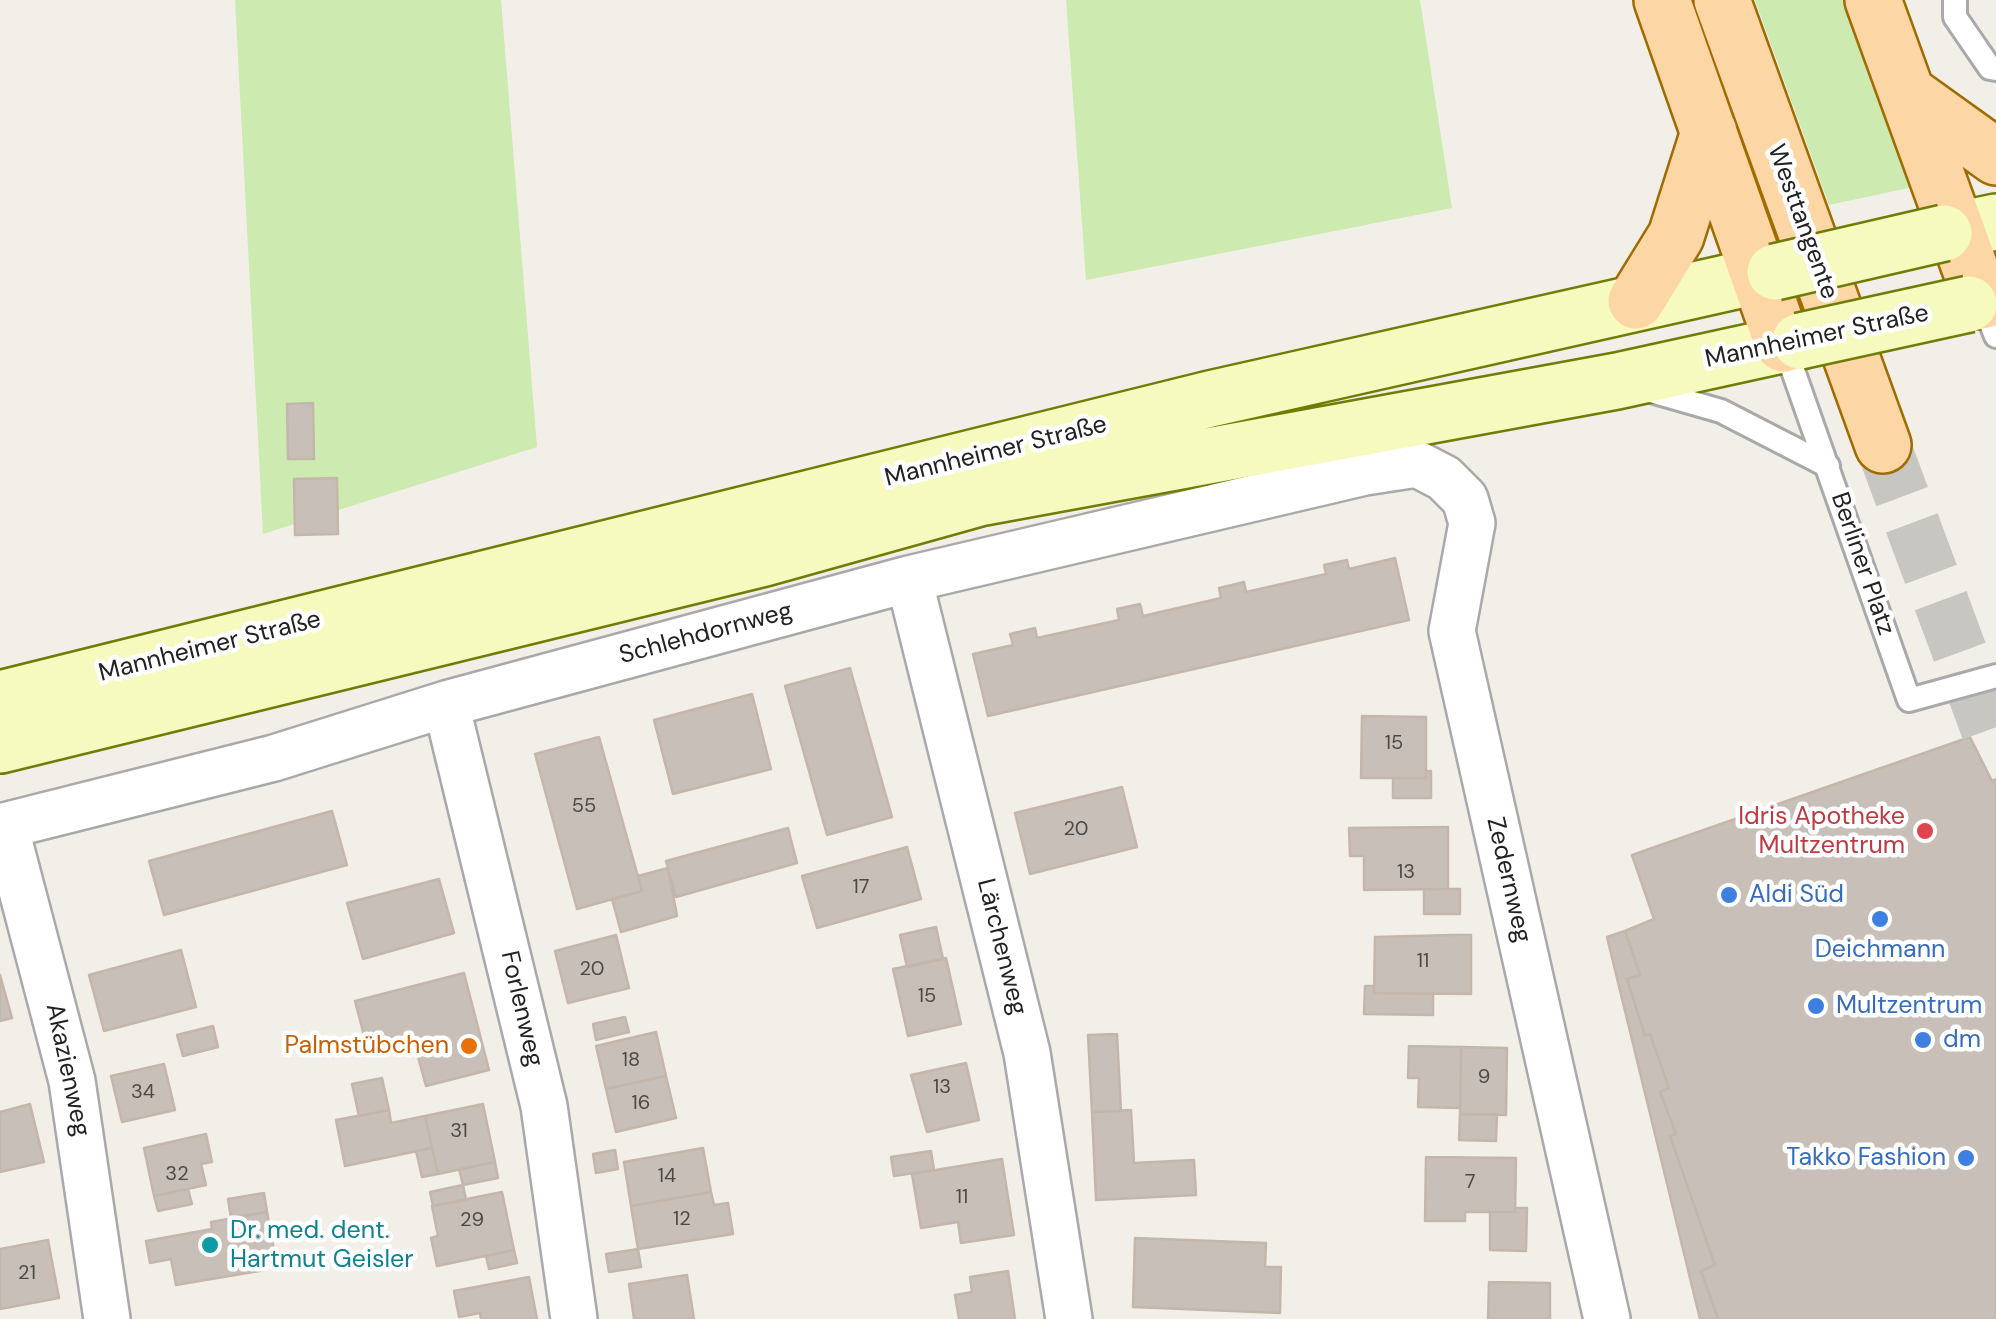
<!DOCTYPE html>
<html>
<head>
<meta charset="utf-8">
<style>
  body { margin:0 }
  canvas { display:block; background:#f2efe9 }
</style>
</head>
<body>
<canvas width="1996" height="1319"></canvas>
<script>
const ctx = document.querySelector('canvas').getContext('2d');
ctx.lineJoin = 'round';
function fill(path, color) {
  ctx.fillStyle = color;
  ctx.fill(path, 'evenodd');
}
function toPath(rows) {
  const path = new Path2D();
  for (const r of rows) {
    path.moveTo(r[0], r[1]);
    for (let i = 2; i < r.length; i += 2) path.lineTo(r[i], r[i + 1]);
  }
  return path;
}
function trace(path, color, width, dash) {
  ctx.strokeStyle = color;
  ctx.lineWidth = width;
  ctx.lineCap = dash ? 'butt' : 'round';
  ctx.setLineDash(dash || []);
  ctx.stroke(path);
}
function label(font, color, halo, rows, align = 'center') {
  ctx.font = font + ' "DM Sans",sans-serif';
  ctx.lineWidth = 9;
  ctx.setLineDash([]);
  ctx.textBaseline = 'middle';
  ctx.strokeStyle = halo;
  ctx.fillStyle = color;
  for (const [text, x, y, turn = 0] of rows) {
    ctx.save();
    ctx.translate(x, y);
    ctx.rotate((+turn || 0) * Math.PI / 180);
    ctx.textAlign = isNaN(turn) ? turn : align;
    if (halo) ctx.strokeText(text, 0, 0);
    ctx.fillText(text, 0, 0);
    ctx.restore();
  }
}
fill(toPath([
  [235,0,501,0,537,447,263,534],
  [1066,0,1420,0,1452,208,1086,280],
  [1755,0,1850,0,1918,186,1829,205]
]), '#cdebb0');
const building = toPath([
  [313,403,314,459,288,459,287,404,313,403],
  [337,478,338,534,295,535,294,479,337,478],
  [1395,558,1409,620,988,716,973,654,1013,645,1010,634,1035,628,1037,638,1119,620,1117,609,1140,604,1143,616,1221,598,1219,588,1232,585,1244,582,1246,592,1326,574,1324,565,1347,560,1349,569,1395,558],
  [850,668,892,817,827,835,785,686,850,668],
  [752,694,771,769,673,794,654,720,752,694],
  [1362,716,1426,717,1426,778,1361,778,1362,716],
  [599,737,642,891,577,909,535,754,599,737],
  [1970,737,1992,781,1996,779,1996,1319,1718,1319,1701,1271,1715,1265,1670,1136,1676,1134,1660,1092,1669,1088,1650,1034,1645,1036,1627,979,1640,975,1625,931,1654,919,1632,855,1970,737],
  [1426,771,1431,771,1431,798,1393,798,1393,778,1426,778,1426,771],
  [1122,787,1137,847,1030,874,1015,813,1122,787],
  [332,811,347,865,164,915,149,861,332,811],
  [1448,827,1448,889,1364,890,1364,856,1350,856,1349,828,1448,827],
  [788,828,797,863,676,897,666,861,788,828],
  [907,847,921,899,817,928,802,876,907,847],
  [668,868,677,916,621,932,612,899,642,891,638,876,668,868],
  [439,879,454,933,363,959,347,903,439,879],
  [1424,889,1460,889,1460,914,1424,914,1424,889],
  [936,927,943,959,907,967,900,935,936,927],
  [1625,931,1640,975,1627,979,1645,1036,1650,1034,1669,1088,1660,1092,1676,1134,1670,1136,1715,1265,1701,1271,1718,1319,1700,1319,1607,937,1625,931],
  [616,935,629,988,568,1003,555,951,616,935],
  [1452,935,1471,935,1471,994,1374,993,1375,937,1452,935],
  [181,950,196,1007,104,1031,89,975,181,950],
  [946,958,961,1024,908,1036,893,969,946,958],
  [464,973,489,1070,426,1086,412,1035,366,1043,355,1001,464,973],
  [0,975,12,1018,0,1021,0,975],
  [1365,986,1374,986,1374,993,1433,994,1433,1015,1364,1014,1365,986],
  [625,1017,629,1032,596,1040,593,1024,625,1017],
  [213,1026,218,1047,183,1056,177,1035,213,1026],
  [656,1032,666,1076,606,1089,596,1046,656,1032],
  [1117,1034,1121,1111,1092,1112,1088,1035,1117,1034],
  [1409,1046,1461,1047,1460,1108,1418,1107,1419,1078,1408,1078,1409,1046],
  [1461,1047,1507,1048,1506,1115,1460,1114,1461,1047],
  [966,1063,979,1120,927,1132,911,1075,966,1063],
  [164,1064,175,1110,122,1122,111,1076,164,1064],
  [666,1076,676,1118,616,1132,606,1089,666,1076],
  [382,1078,389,1110,359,1116,352,1084,382,1078],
  [30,1104,44,1162,0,1172,0,1112,30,1104],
  [483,1104,495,1162,438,1174,425,1116,483,1104],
  [389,1110,391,1123,425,1116,432,1148,345,1166,336,1120,389,1110],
  [1131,1110,1134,1163,1194,1160,1196,1195,1096,1200,1092,1112,1131,1110],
  [1460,1114,1497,1114,1496,1141,1459,1140,1460,1114],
  [206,1134,212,1162,201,1164,206,1185,154,1196,144,1148,206,1134],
  [432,1148,438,1174,422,1177,416,1151,432,1148],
  [703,1148,711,1192,631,1206,624,1162,703,1148],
  [615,1150,618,1169,596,1173,593,1154,615,1150],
  [931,1151,934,1170,894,1176,891,1157,931,1151],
  [1426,1157,1516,1158,1515,1212,1465,1212,1465,1221,1425,1221,1426,1157],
  [1002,1159,1014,1235,961,1243,958,1222,921,1228,912,1174,1002,1159],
  [495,1162,498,1178,463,1185,459,1169,495,1162],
  [463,1185,466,1200,433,1206,430,1192,463,1185],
  [188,1189,192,1204,158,1211,154,1196,188,1189],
  [502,1192,514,1250,437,1266,431,1238,438,1236,432,1206,502,1192],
  [711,1192,714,1205,728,1203,733,1234,638,1249,631,1206,711,1192],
  [264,1193,267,1212,231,1218,228,1199,264,1193],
  [1515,1208,1527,1208,1526,1251,1490,1250,1490,1212,1515,1212,1515,1208],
  [267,1212,274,1250,261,1252,265,1270,176,1285,171,1259,150,1263,146,1241,212,1229,211,1222,267,1212],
  [1135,1238,1266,1243,1265,1267,1281,1267,1280,1313,1133,1307,1135,1238],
  [48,1240,59,1298,0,1309,0,1249,48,1240],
  [638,1249,641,1267,609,1272,606,1254,638,1249],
  [514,1250,517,1263,489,1269,486,1256,514,1250],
  [1008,1271,1015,1319,959,1319,955,1295,972,1292,970,1277,1008,1271],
  [687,1275,694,1319,634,1319,629,1284,687,1275],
  [529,1277,537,1319,481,1319,480,1313,459,1317,454,1291,529,1277],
  [1489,1282,1550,1283,1550,1319,1488,1319,1489,1282]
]);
fill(building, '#c7bfb8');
trace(building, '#c4b6ab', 2.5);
trace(toPath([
  [1883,445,1996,750]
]), '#c8c6c1', 55, [55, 28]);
const lane = toPath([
  [1955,0,1955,17,1990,68,1996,69],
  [1982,301,1996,336],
  [1784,345,1909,700,1996,676],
  [1644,389,1721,411,1828,466]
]);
const street = toPath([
  [909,579,1027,1053,1069,1319],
  [446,704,544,1106,574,1319],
  [5,826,72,1081,107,1319],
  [0,827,274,758,446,704,909,579,1365,472,1417,464,1444,478,1465,499,1472,523,1452,631,1607,1319]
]);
const secondary = toPath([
  [1944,233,1996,222],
  [0,699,1210,399,1775,272],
  [0,745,764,558,979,498,1617,381,1800,341]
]);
const primary = toPath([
  [1662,0,1783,344],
  [1722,0,1883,445],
  [1873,0,1982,301],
  [1907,93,1996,157],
  [1636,301,1676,236,1709,132]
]);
trace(lane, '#a9a9a9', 28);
trace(street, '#a9a9a9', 50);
trace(secondary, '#707d05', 60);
trace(primary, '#a06b00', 60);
trace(lane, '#fff', 22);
trace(street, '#fff', 45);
trace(secondary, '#f7fabf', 55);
trace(primary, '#fcd6a4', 55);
const secondaryBridge = toPath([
  [1775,272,1944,233],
  [1800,341,1969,304]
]);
trace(secondaryBridge, '#707d05', 60, []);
trace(secondaryBridge, '#f7fabf', 55);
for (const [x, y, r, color] of [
  [1925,831,10,"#e0444e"],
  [1729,895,10,"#3f7fe0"],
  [1880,919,10,"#3f7fe0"],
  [1816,1006,10,"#3f7fe0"],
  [1923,1040,10,"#3f7fe0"],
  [469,1046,10,"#e8710a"],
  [1966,1158,10,"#3f7fe0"],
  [210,1245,10,"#0f9aa8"]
]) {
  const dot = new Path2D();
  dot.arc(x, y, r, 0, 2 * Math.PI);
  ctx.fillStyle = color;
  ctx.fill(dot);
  trace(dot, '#fff', 4);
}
label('20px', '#4b4948', null, [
  ["15",1394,744],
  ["55",584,807],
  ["20",1076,830],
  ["13",1406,873],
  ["17",861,888],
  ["11",1423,962],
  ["20",592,970],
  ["15",927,997],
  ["18",631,1061],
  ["9",1484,1078],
  ["13",942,1088],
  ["34",143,1093],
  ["16",641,1104],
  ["31",459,1132],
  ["32",177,1175],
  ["14",667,1177],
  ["7",1470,1183],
  ["11",962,1198],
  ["12",682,1220],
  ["29",472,1221],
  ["21",27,1274]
]);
label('25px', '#222', '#fff', [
  ["Westtangente",1802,222,70],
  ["Mannheimer Straße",1817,337,-12],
  ["Mannheimer Straße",996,452,-14],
  ["Berliner Platz",1862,564,71],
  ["Schlehdornweg",706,634,-15],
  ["Mannheimer Straße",210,647,-14],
  ["Zedernweg",1508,880,77],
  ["Lärchenweg",1001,947,76],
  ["Forlenweg",521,1009,77],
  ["Akazienweg",67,1070,78]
]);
label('25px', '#be3a42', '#fff', [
  ["Idris Apotheke",1905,817],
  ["Multzentrum",1905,846]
], 'right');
label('25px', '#366cbe', '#fff', [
  ["Aldi Süd",1749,895],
  ["Deichmann",1880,950,"center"],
  ["Multzentrum",1836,1006],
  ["dm",1943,1040],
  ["Takko Fashion",1946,1158,"right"]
], 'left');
label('25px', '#c56008', '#fff', [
  ["Palmstübchen",449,1046]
], 'right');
label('25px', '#0d838f', '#fff', [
  ["Dr. med. dent.",230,1231],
  ["Hartmut Geisler",230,1260]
], 'left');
</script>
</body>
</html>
